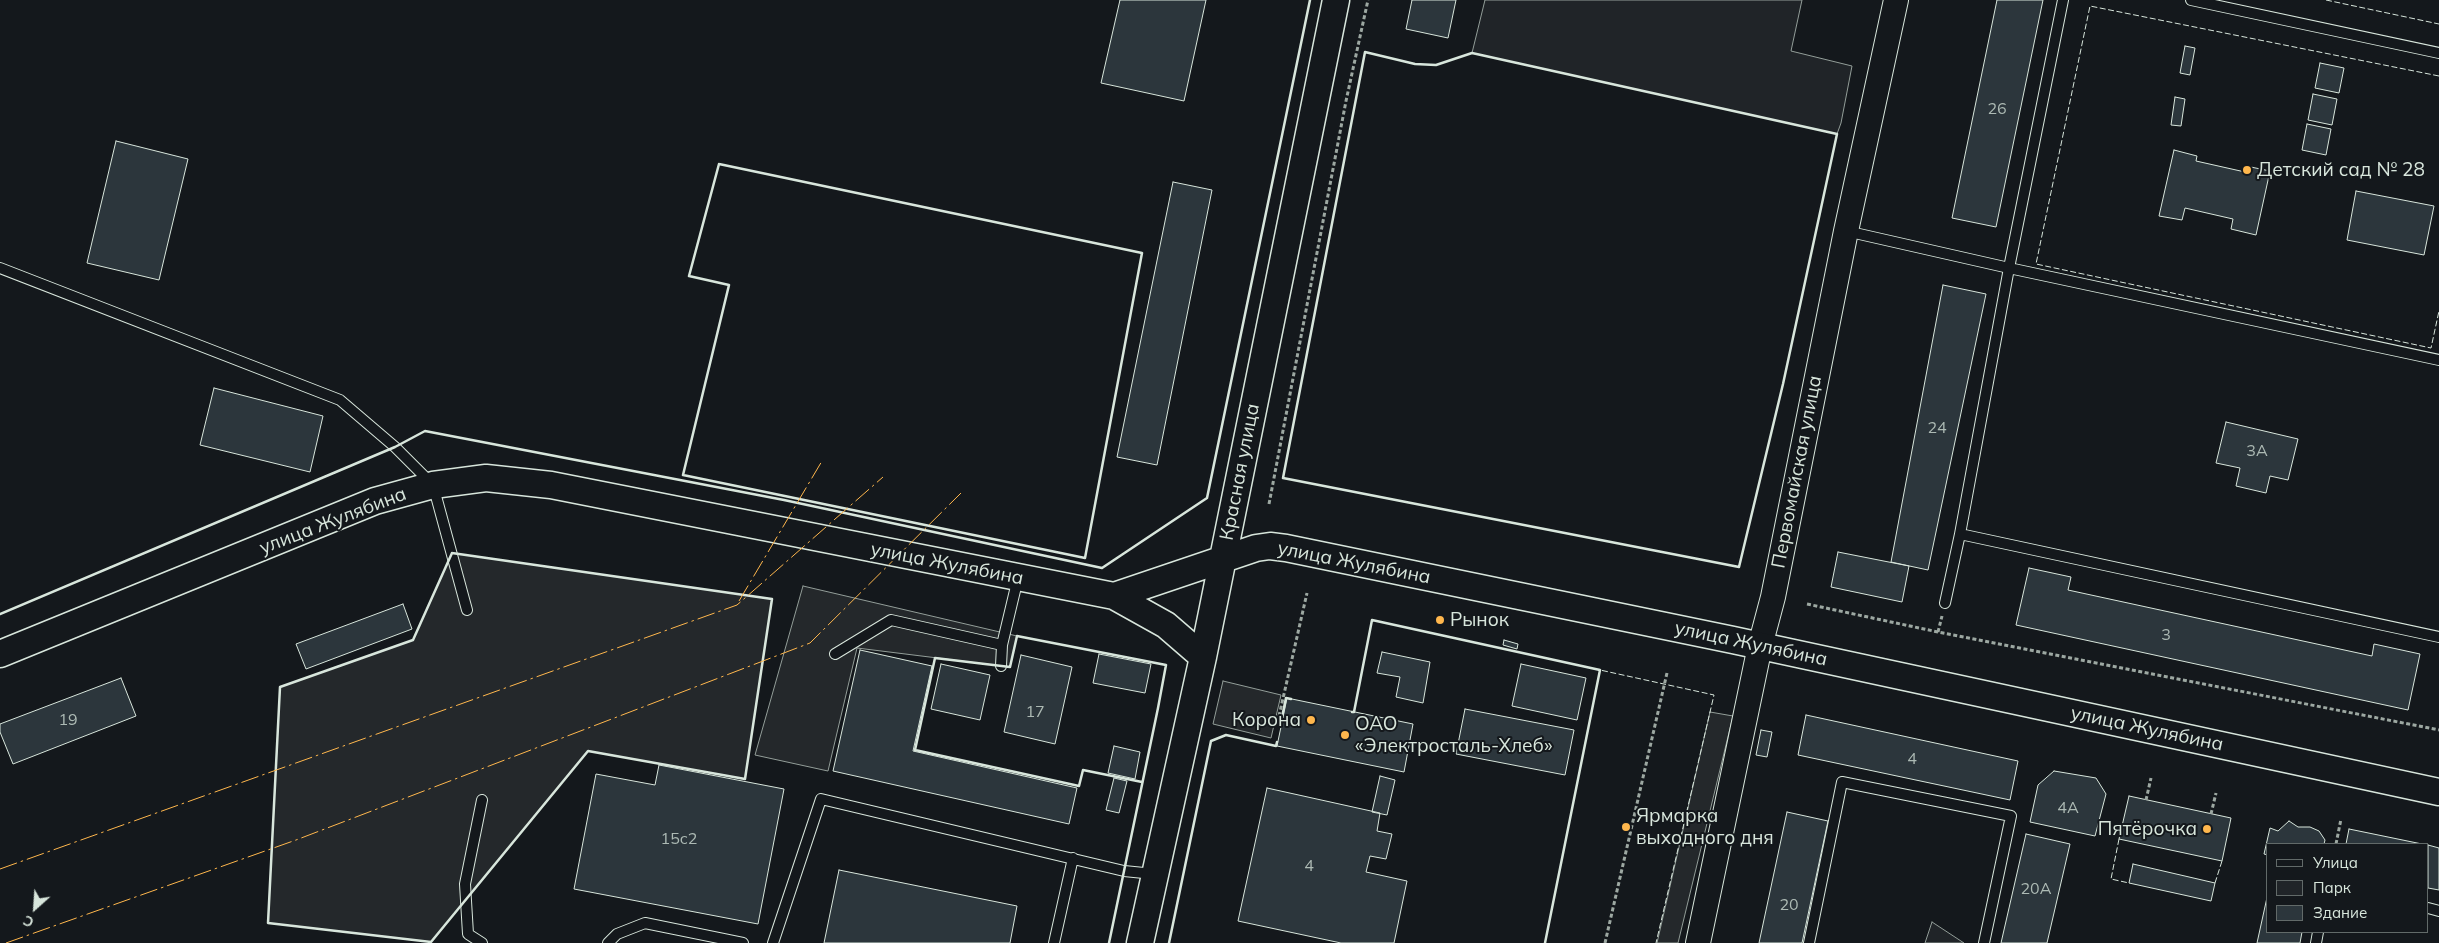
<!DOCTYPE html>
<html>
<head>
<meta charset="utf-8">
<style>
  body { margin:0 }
  #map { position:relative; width:2439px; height:943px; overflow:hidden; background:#14181c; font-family:Mulish,sans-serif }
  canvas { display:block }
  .legend { position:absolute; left:2266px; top:843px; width:162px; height:90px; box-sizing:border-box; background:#14181c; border:1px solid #626a69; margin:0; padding:6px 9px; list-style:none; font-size:15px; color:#d8e6dc }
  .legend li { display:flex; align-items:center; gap:10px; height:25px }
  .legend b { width:25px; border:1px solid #626a69 }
  .north { position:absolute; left:10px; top:883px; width:50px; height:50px; -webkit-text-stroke:4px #14181c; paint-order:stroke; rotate:206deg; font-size:14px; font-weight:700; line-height:20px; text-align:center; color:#d8e6dc }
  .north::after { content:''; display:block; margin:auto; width:18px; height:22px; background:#d8e6dc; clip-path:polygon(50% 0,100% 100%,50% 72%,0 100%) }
</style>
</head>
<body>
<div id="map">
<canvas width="2439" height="943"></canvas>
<ul class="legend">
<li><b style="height:6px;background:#14181c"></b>Улица</li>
<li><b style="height:14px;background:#202428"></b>Парк</li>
<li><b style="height:14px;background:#2c363c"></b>Здание</li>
</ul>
<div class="north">С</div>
</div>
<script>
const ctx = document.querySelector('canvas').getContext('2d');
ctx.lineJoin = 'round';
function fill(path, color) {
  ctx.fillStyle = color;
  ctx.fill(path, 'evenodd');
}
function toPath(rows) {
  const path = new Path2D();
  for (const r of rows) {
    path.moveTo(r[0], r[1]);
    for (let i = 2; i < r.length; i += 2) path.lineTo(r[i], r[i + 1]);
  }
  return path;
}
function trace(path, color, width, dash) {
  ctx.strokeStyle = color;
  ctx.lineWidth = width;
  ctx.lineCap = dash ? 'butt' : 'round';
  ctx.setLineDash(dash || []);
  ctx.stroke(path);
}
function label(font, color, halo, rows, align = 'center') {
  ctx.font = font + ' Mulish,sans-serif';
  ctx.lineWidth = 4;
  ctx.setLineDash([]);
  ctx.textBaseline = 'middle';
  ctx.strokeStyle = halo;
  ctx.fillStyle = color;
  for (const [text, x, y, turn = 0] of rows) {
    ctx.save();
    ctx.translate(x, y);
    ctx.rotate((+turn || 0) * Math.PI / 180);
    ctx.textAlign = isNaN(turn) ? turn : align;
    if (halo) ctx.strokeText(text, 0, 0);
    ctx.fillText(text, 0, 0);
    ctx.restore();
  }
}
const green = toPath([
  [1485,0,1802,0,1791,51,1852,66,1841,123,1837,134,1472,53,1485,0],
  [1932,922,1964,943,1925,943,1932,922]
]);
fill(green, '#202428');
trace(green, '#939e99', 1);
const parking = toPath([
  [452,553,772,599,745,779,588,751,431,942,268,923,280,687,413,640,452,553],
  [803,586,1017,636,1010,667,857,648,828,771,755,755,803,586],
  [1223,681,1281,695,1271,738,1213,724,1223,681],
  [1710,712,1733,716,1678,943,1657,943,1710,712]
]);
fill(parking, '#24282b');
trace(parking, '#939e99', 1);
const building = toPath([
  [1120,0,1206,0,1184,101,1101,83,1120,0],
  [1412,0,1456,0,1448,38,1406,29,1412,0],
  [1997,0,2043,0,1996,227,1952,218,1997,0],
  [2185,46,2195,48,2190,75,2180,73,2185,46],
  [2320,63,2344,68,2339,93,2315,88,2320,63],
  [2313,94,2337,99,2332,125,2308,120,2313,94],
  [2175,97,2185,99,2181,126,2171,125,2175,97],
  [2307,124,2331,129,2326,155,2302,150,2307,124],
  [116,141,188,159,159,280,87,263,116,141],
  [2174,150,2197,156,2196,161,2245,172,2246,166,2270,171,2256,235,2231,229,2233,219,2185,208,2182,220,2159,216,2174,150],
  [1173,182,1212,190,1157,465,1117,457,1173,182],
  [2356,191,2434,206,2424,255,2347,240,2356,191],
  [1943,285,1986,294,1928,570,1891,562,1943,285],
  [214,388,323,416,310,472,200,445,214,388],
  [2226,422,2298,439,2288,480,2270,476,2266,493,2236,486,2240,468,2216,463,2226,422],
  [1838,552,1909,566,1902,602,1831,587,1838,552],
  [2029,568,2071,577,2068,590,2372,656,2374,644,2420,654,2408,710,2016,625,2029,568],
  [403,604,412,629,306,669,296,644,403,604],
  [1504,640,1518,644,1517,649,1503,645,1504,640],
  [860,650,932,666,913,751,1077,788,1069,824,833,771,860,650],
  [1382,652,1430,662,1423,703,1396,697,1400,677,1377,673,1382,652],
  [1099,654,1151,664,1145,693,1093,683,1099,654],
  [1021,655,1072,667,1055,744,1004,732,1021,655],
  [941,664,990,675,980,720,931,709,941,664],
  [1521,664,1586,678,1577,720,1512,706,1521,664],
  [121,678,136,716,13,764,0,732,0,724,121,678],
  [1287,698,1413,724,1404,772,1277,746,1287,698],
  [1465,709,1574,730,1565,775,1456,754,1465,709],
  [1806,715,2018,761,2010,800,1798,755,1806,715],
  [1761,730,1772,732,1767,757,1756,755,1761,730],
  [1114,746,1140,752,1135,779,1108,773,1114,746],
  [659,765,784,789,758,924,574,889,596,774,655,785,659,765],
  [2054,771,2096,778,2106,794,2095,836,2030,822,2038,785,2054,771],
  [1380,776,1395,780,1387,815,1372,812,1380,776],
  [1114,778,1127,781,1119,813,1106,810,1114,778],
  [1267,788,1380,813,1377,831,1392,834,1386,859,1370,856,1366,872,1407,881,1394,943,1341,943,1238,921,1267,788],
  [2129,796,2231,818,2222,861,2119,839,2129,796],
  [1787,812,1828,821,1802,943,1759,943,1787,812],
  [2289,821,2298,827,2310,827,2319,831,2325,840,2324,844,2268,844,2268,855,2264,854,2270,828,2278,831,2289,821],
  [2349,829,2422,844,2346,844,2349,829],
  [2026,834,2070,844,2047,943,2001,943,2026,834],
  [2428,845,2439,848,2439,890,2428,888,2428,845],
  [2133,864,2215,883,2211,901,2129,883,2133,864],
  [839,870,1017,906,1010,943,824,943,839,870],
  [2268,893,2268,932,2302,932,2300,943,2257,943,2268,893]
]);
fill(building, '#2c363c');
trace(building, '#d8e6dc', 1);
const service = toPath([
  [2063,0,2009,268,1960,534,2439,637],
  [2191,0,2439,53],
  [1846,231,2009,268,2439,360],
  [0,268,340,400,395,447,433,485,467,610],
  [1945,603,1960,534],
  [835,654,891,620,1002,645,1018,578],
  [1001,666,1002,645],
  [482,800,465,884,468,934,482,943],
  [2428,908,2439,911],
  [608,943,617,934,645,923,743,943],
  [773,943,821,799,1124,871,1154,874],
  [1054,943,1073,858],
  [1809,943,1842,782,2011,816,1984,943],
  [2316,943,2318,932]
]);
const tertiary = toPath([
  [1698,943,1760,646,1773,597,1846,231,1896,0]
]);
const secondary = toPath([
  [1114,596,1166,625,1203,657],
  [0,654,375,501,433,485,486,478,551,485,1114,596,1256,548,1270,546,1286,548,1733,640,2439,792],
  [1140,943,1203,657,1336,0]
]);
trace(service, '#d8e6dc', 12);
trace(tertiary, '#d8e6dc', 26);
trace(secondary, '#d8e6dc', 29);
trace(toPath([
  [1269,504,1346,101,1368,0],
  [1807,604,1938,632,2439,730],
  [1938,632,1942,616],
  [1279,716,1307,593],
  [2146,800,2151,778],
  [2211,814,2216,793],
  [2336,844,2341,819],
  [1605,943,1667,673]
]), '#9da8a2', 3, [4, 2.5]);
trace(service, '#14181c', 10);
trace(tertiary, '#14181c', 24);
trace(secondary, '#14181c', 26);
trace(toPath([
  [2326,0,2439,24],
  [2439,76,2090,6,2036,264,2431,348,2439,311],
  [2119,839,2111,879,2129,883],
  [2215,883,2222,861],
  [1545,943,1600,670,1714,695,1656,943]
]), '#d8e6dc', 1, [6, 2.5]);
trace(toPath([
  [1365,52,1415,64,1436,65,1472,53,1837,134,1783,384,1739,567,1283,478,1365,52],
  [719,164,1142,253,1085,558,683,475,729,285,689,276,719,164],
  [452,553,772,599,745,779,588,751,431,942,268,923,280,687,413,640,452,553],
  [0,614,395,447,425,431,784,500,1102,568,1207,498,1310,0],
  [1352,712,1354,712,1372,620,1600,670,1545,943],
  [1281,722,1286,698,1291,699],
  [1109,943,1158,708,1166,665,1017,636,1010,667,935,658,915,750,1079,786,1083,770,1142,782],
  [1169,943,1211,741,1226,735,1276,746,1277,742]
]), '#d8e6dc', 2.5);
trace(toPath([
  [739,601,822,461],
  [0,869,737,605,883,477],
  [6,943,296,840,810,643,961,493]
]), '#ffb74d', 1, [18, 4, 2.5, 4]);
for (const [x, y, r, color] of [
  [2247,170,5,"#ffb74d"],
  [1440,620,5,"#ffb74d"],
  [1311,720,5,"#ffb74d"],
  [1345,735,5,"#ffb74d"],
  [1626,827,5,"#ffb74d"],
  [2207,829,5,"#ffb74d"]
]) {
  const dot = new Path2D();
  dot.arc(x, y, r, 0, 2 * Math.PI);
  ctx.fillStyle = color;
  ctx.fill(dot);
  trace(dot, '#14181c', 2);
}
label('16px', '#adbab4', null, [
  ["26",1997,109],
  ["24",1937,428],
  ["3А",2257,451],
  ["3",2166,635],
  ["17",1035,712],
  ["19",68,720],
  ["4",1912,759],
  ["4А",2068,808],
  ["15с2",679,839],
  ["4",1309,866],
  ["20А",2036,889],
  ["20",1789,905]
]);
label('19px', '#d8e6dc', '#14181c', [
  ["Детский сад № 28",2257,170],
  ["Рынок",1450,620],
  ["Корона",1301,720,"right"],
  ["ОАО",1355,724],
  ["«Электросталь-Хлеб»",1355,746],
  ["Ярмарка",1636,816],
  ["выходного дня",1636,838],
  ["Пятёрочка",2197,829,"right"]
], 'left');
label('19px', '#d8e6dc', '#14181c', [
  ["Красная улица",1240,472,-79],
  ["Первомайская улица",1797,472,-79],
  ["улица Жулябина",333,521,-21],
  ["улица Жулябина",1354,563,11],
  ["улица Жулябина",947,564,11],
  ["улица Жулябина",1751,644,12],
  ["улица Жулябина",2147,729,12]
]);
</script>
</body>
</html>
